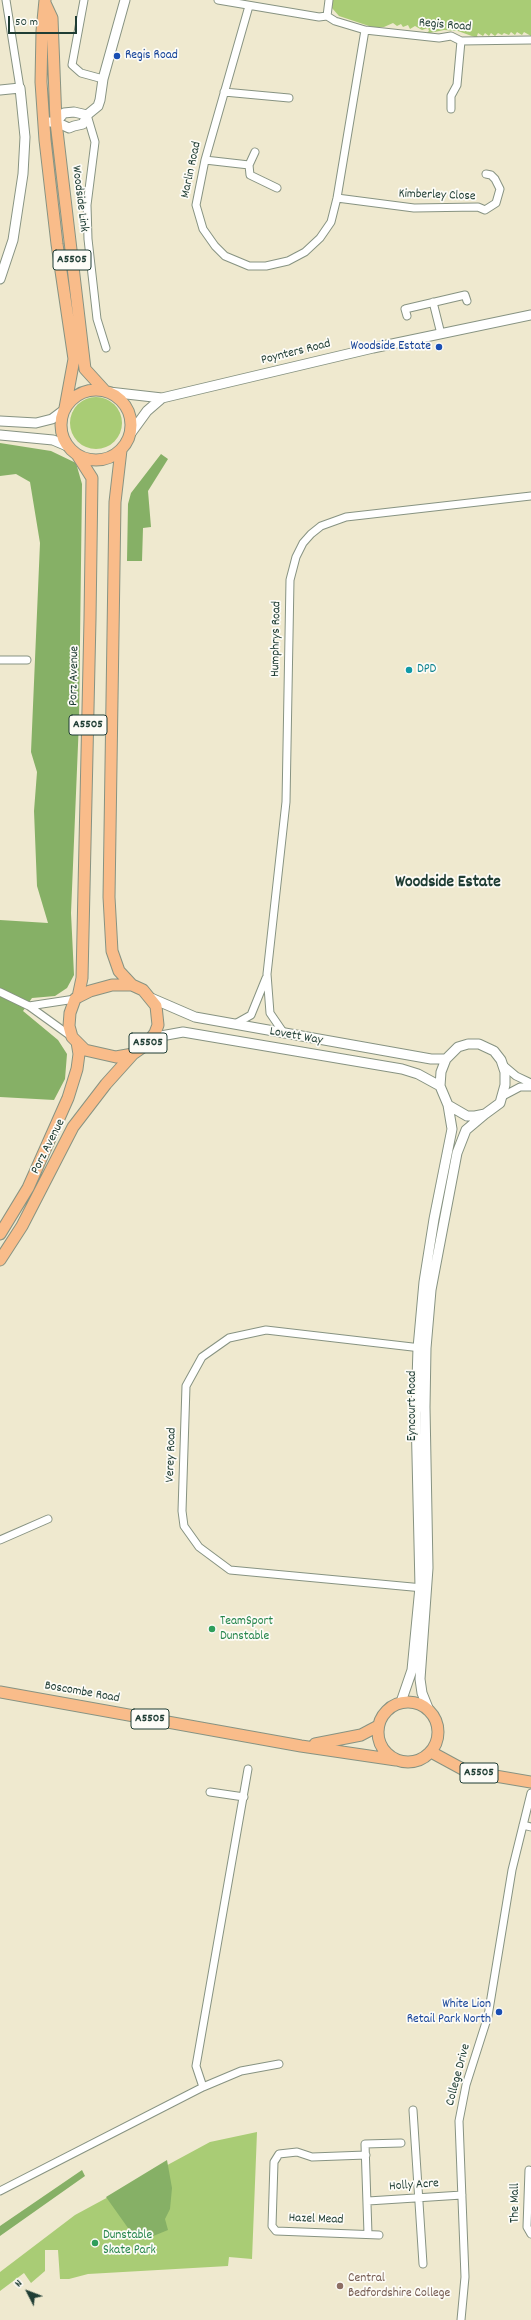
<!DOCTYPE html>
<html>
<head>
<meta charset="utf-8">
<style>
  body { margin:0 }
  #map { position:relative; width:531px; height:2320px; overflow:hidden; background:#efe9cf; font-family:Dekko,sans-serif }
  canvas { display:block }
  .north { position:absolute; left:8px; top:2272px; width:40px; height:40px; -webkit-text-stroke:3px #fdfcf7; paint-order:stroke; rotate:312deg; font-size:11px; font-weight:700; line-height:16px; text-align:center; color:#1f3d34 }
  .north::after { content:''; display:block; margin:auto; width:14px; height:18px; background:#1f3d34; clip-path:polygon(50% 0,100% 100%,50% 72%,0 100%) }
  .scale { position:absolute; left:8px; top:16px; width:69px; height:18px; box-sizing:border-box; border:2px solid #1f3d34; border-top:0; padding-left:5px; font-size:12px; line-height:14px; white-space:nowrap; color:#1f3d34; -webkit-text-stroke:3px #fdfcf7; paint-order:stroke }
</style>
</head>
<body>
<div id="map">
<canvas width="531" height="2320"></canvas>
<div class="north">N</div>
<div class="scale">50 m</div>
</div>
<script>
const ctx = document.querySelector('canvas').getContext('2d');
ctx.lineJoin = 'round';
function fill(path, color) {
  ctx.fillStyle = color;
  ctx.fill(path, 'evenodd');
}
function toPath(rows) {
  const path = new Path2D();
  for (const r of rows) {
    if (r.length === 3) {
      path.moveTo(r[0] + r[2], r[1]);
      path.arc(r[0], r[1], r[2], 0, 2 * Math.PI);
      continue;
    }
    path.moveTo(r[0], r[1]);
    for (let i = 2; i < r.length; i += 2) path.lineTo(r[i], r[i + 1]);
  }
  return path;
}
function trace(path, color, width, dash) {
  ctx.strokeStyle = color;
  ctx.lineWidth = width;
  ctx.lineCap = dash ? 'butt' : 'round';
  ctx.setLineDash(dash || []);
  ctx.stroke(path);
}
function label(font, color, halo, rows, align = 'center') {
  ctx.font = font + ' Dekko,sans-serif';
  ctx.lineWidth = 3.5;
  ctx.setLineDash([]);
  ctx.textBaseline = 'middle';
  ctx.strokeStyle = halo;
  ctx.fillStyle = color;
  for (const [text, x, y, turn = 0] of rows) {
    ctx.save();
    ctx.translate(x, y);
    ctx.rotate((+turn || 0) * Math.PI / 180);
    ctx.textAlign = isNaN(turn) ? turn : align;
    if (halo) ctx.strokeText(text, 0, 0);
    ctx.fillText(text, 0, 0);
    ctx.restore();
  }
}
fill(toPath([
  [333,0,531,0,531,36,524,32,522,35,517,32,515,35,511,32,509,35,504,33,502,35,498,33,495,36,491,33,489,36,485,33,483,36,478,33,477,36,480,39,458,31,444,30,425,34,429,31,428,28,422,30,415,26,410,29,408,25,403,27,401,24,397,26,393,23,384,27,372,27,339,16,332,8],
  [96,423,26],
  [257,2132,252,2259,229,2257,228,2266,88,2274,69,2279,60,2279,58,2250,45,2250,45,2271,31,2283,24,2273,0,2291,0,2272,75,2215,210,2142]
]), '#a9cc75');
fill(toPath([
  [0,443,51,451,76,463,82,484,79,721,71,913,74,975,67,988,55,996,32,998,23,1011,58,1040,67,1054,65,1079,54,1100,0,1097,0,920,48,923,37,886,34,811,37,772,31,752,40,543,30,482,16,474,0,476],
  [161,454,168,459,148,491,151,527,143,528,142,561,127,561,128,504,131,493],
  [167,2160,172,2188,170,2209,165,2219,168,2230,146,2239,133,2235,106,2197],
  [82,2170,85,2176,0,2236,0,2226]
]), '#86b066');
const minor = toPath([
  [6,0,20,88],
  [84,0,72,65,81,73,103,79],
  [218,0,319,17,327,16,335,21,365,30,439,38,451,36,461,41,531,40],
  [249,6,205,160,196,205,203,229,215,246,225,256,249,266,266,266,288,261,305,252,320,238,331,222,337,198,365,30],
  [327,16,329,0],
  [224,92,289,98],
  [451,109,451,96,457,85,461,41],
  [87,115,95,142,87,205,88,239,97,319,106,348],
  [205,160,249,165,250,175,277,188],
  [249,165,255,152],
  [337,198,414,208,478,207,485,210,496,203,500,189,495,179,491,175,486,174],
  [433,302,441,334],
  [407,316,405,309,465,295,467,301],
  [0,660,27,660],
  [0,992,29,1006,72,1037],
  [29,1006,75,999],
  [235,1024,251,1015,266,978],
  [283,1032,270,1013,267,974,286,802,290,580,296,557,303,543,311,534,321,526,346,517,531,496],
  [503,1065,516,1076,531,1083],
  [503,1096,520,1087,531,1087],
  [421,1348,266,1330,229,1338,202,1357,186,1386,182,1511,184,1526,199,1547,230,1570,423,1588],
  [0,1540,48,1519],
  [210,1792,244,1797],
  [523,1825,531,1827],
  [203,2087,196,2066,248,1769],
  [413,2110,423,2264],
  [366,2155,312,2157,297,2152,279,2154,274,2162,272,2226,276,2231,379,2235],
  [529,2170,527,2227,531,2234],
  [0,2191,203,2087,241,2071,279,2064],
  [368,2201,462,2195],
  [368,2234,365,2144,401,2143],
  [461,2320,465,2277,459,2121,466,2085,488,2016,512,1870,531,1793]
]);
const tertiary = toPath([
  [0,90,20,88,25,137,23,174,13,240,0,279],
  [87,115,98,106,100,100,103,79,125,0],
  [50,122,56,122,69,128,74,126,83,124,87,115],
  [56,122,64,113,74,112,87,115],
  [109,392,162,398,373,348,531,315],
  [0,421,36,423,52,419,64,410],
  [131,433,147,411,162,398],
  [0,435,53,440,67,446],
  [151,998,195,1017,431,1059,446,1059],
  [148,1043,161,1036,183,1032,402,1069,418,1074,440,1086],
  [468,1044,479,1044,494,1051,501,1060,505,1072,505,1085,500,1103,485,1114,475,1116,467,1116,448,1105,440,1086,441,1072,446,1059,458,1047,468,1044],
  [401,1702,412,1670,420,1587,416,1413,418,1348,424,1282,434,1219,452,1129,448,1105],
  [428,1708,422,1693,420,1679,428,1568,425,1407,426,1348,431,1290,457,1153,466,1130,485,1114]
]);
const primary = toPath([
  [45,0,42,31,41,82,45,140,57,244,74,359,65,408],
  [45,3,52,18,56,122,85,369,105,391],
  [96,425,35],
  [121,450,115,502,109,897,112,951,119,971,132,985],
  [78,997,90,991,112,985,132,985,143,990,156,1006,158,1025,155,1033,146,1045,133,1054,116,1057,85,1050,72,1037,69,1026,70,1013,75,999,78,997,82,978,90,619,92,478,78,456],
  [0,1234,28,1188,68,1098,77,1069,79,1054,77,1042],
  [0,1260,22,1226,73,1127,106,1084,133,1054],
  [0,1692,301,1746,396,1760],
  [408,1732,30],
  [315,1744,361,1735,378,1726],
  [431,1752,466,1771,531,1782]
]);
trace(minor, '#879382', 9);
trace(tertiary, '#879382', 11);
trace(primary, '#879382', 13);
trace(minor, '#fff', 7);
trace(tertiary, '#fff', 9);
trace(primary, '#f9bc8a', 11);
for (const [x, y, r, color] of [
  [117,56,4,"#1a4fb4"],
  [439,347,4,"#1a4fb4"],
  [409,670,4,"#0f9aa8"],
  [212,1629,4,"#2e9e5b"],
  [499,2012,4,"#1a4fb4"],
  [95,2243,4,"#2e9e5b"],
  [340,2286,4,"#8d6e63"]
]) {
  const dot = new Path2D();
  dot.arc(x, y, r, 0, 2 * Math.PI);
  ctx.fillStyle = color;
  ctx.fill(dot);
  trace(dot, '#fdfcf7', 1.5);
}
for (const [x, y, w] of [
  [72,260,38],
  [88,725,38],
  [148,1043,38],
  [150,1719,38],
  [479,1773,38]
]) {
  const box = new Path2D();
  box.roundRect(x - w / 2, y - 10, w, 20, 3);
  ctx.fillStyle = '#fdfcf7';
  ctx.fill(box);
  trace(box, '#1f3d34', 1);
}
label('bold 12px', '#1f3d34', null, [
  ["A5505",72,260],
  ["A5505",88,725],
  ["A5505",148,1043],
  ["A5505",150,1719],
  ["A5505",479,1773]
]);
label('13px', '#1f3d34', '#fdfcf7', [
  ["Regis Road",445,26,5],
  ["Marlin Road",192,170,-78],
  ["Kimberley Close",437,196,2],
  ["Woodside Link",79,199,83],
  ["Poynters Road",296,353,-14],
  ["Humphrys Road",277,639,-89],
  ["Porz Avenue",75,676,-89],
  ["Lovett Way",296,1037,10],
  ["Porz Avenue",49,1147,-63],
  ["Eyncourt Road",413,1406,-90],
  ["Verey Road",172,1455,-88],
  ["Boscombe Road",82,1693,10],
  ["College Drive",459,2075,-75],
  ["Holly Acre",414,2186,-4],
  ["The Mall",516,2203,-90],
  ["Hazel Mead",316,2220,2]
]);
label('13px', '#164399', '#fdfcf7', [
  ["Regis Road",125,56,"left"],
  ["Woodside Estate",431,347],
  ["White Lion",491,2005],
  ["Retail Park North",491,2020]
], 'right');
label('13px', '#0d838f', '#fdfcf7', [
  ["DPD",417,670]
], 'left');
label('13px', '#27864d', '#fdfcf7', [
  ["TeamSport",220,1622],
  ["Dunstable",220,1637],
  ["Dunstable",103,2236],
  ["Skate Park",103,2251]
], 'left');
label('13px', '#785e54', '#fdfcf7', [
  ["Central",348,2279],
  ["Bedfordshire College",348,2294]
], 'left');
label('bold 17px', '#1f3d34', '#fdfcf7', [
  ["Woodside Estate",448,884]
]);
</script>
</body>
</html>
